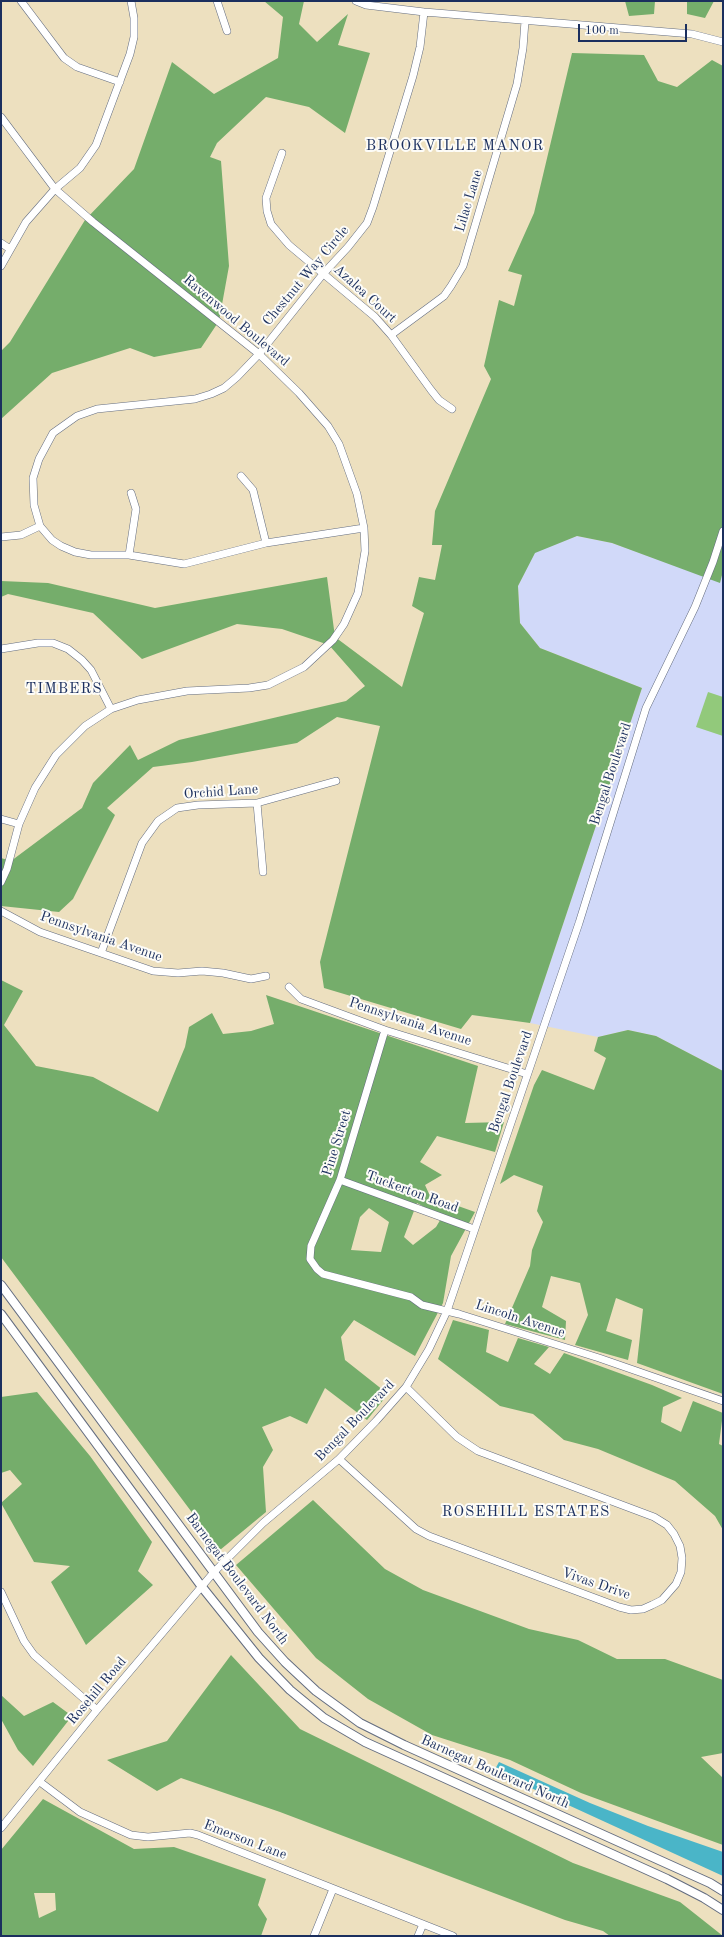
<!DOCTYPE html>
<html>
<head>
<meta charset="utf-8">
<style>
  body { margin:0 }
  #map { position:relative; width:724px; height:1937px; overflow:hidden; background:#ede0bf; font-family:"Old Standard TT",serif }
  canvas { display:block }
  .frame { position:absolute; inset:0; border:2px solid #1b2f5e; pointer-events:none }
  .scale { position:absolute; left:578px; top:24px; width:109px; height:18px; box-sizing:border-box; border:2px solid #1b2f5e; border-top:0; padding-left:5px; font-size:12px; line-height:14px; white-space:nowrap; color:#1b2f5e; -webkit-text-stroke:3px #fdfcf7; paint-order:stroke }
</style>
</head>
<body>
<div id="map">
<canvas width="724" height="1937"></canvas>
<div class="frame"></div>
<div class="scale">100 m</div>
</div>
<script>
const ctx = document.querySelector('canvas').getContext('2d');
ctx.lineJoin = 'round';
function fill(path, color) {
  ctx.fillStyle = color;
  ctx.fill(path, 'evenodd');
}
function toPath(rows) {
  const path = new Path2D();
  for (const r of rows) {
    path.moveTo(r[0], r[1]);
    for (let i = 2; i < r.length; i += 2) path.lineTo(r[i], r[i + 1]);
  }
  return path;
}
function trace(path, color, width, dash) {
  ctx.strokeStyle = color;
  ctx.lineWidth = width;
  ctx.lineCap = dash ? 'butt' : 'round';
  ctx.setLineDash(dash || []);
  ctx.stroke(path);
}
function label(font, color, halo, rows, align = 'center') {
  ctx.font = font + ' "Old Standard TT",serif';
  ctx.lineWidth = 4;
  ctx.setLineDash([]);
  ctx.textBaseline = 'middle';
  ctx.strokeStyle = halo;
  ctx.fillStyle = color;
  for (const [text, x, y, turn = 0] of rows) {
    ctx.save();
    ctx.translate(x, y);
    ctx.rotate((+turn || 0) * Math.PI / 180);
    ctx.textAlign = isNaN(turn) ? turn : align;
    if (halo) ctx.strokeText(text, 0, 0);
    ctx.fillText(text, 0, 0);
    ctx.restore();
  }
}
fill(toPath([
  [577,536,612,543,720,582,723,571,723,1071,656,1036,628,1030,598,1037,530,1023,642,688,540,648,520,623,518,586,535,552]
]), '#d1d9f9');
fill(toPath([
  [708,692,723,697,723,736,696,727]
]), '#92c97b');
fill(toPath([
  [264,1,304,1,299,24,317,42,348,14,338,45,370,53,345,133,309,107,266,97,217,143,210,157,221,161,229,266,219,321,201,348,154,357,130,348,52,373,1,419,1,351,10,342,85,220,134,169,172,62,214,94,278,58,283,17],
  [625,1,655,1,654,14,629,16],
  [687,1,714,1,705,18,687,14],
  [572,53,644,55,658,81,677,87,712,60,723,66,723,571,720,583,612,543,577,536,535,553,518,586,520,623,540,648,642,688,530,1023,472,1015,461,1029,324,988,320,962,380,726,337,717,297,743,192,762,153,767,107,808,115,815,73,899,59,912,1,906,1,858,11,861,82,808,93,783,130,745,138,760,179,740,346,701,365,686,329,645,282,629,237,624,142,659,93,613,8,594,1,597,1,581,48,583,155,608,327,577,335,637,402,687,424,613,412,606,419,577,435,580,442,545,432,545,435,511,491,379,484,366,499,300,514,306,522,275,508,271,534,213],
  [1,980,23,991,4,1025,36,1066,93,1077,158,1112,185,1047,189,1027,212,1013,223,1034,251,1031,274,1024,266,995,478,1066,465,1123,504,1122,495,1152,437,1136,420,1162,442,1175,425,1185,430,1196,475,1212,451,1256,443,1303,415,1356,354,1320,341,1337,345,1360,388,1394,367,1420,325,1388,307,1424,290,1416,262,1427,273,1450,263,1467,266,1512,220,1550,1,1257],
  [417,1203,442,1217,436,1227,413,1245,404,1237],
  [369,1208,389,1222,381,1252,351,1250,360,1217],
  [628,1030,656,1036,723,1071,723,1394,637,1363,643,1309,616,1298,606,1331,632,1340,628,1360,575,1345,588,1315,580,1283,551,1276,542,1307,566,1321,565,1340,505,1324,530,1266,532,1250,543,1222,537,1211,543,1186,514,1175,500,1184,534,1085,542,1070,594,1090,606,1058,594,1051,598,1037],
  [453,1320,489,1330,486,1352,508,1362,518,1338,549,1347,534,1364,550,1374,564,1353,652,1385,682,1398,663,1407,661,1422,681,1432,693,1401,723,1413,719,1444,723,1446,723,1530,715,1516,675,1481,598,1449,564,1440,533,1414,500,1406,438,1359],
  [37,1392,90,1456,152,1542,138,1571,153,1585,86,1645,51,1582,70,1566,34,1562,1,1503,22,1484,10,1470,1,1473,1,1397],
  [313,1500,385,1569,423,1590,529,1629,578,1640,617,1659,665,1659,723,1680,723,1753,701,1757,723,1778,723,1845,581,1793,510,1760,432,1735,368,1699,316,1658,236,1565],
  [231,1655,300,1729,573,1863,680,1902,723,1936,610,1936,603,1931,565,1920,280,1812,181,1778,157,1791,107,1760,167,1741],
  [1,1695,24,1716,53,1702,72,1716,33,1766,18,1750,1,1719],
  [43,1799,134,1849,174,1847,266,1879,258,1905,267,1919,261,1936,1,1936,1,1850],
  [34,1893,55,1893,56,1910,39,1918]
]), '#75ad6b');
fill(toPath([
  [499,1762,590,1803,648,1826,723,1852,723,1876,494,1771]
]), '#4ab5c8');
const minor = toPath([
  [21,1,64,58,77,67,120,82],
  [217,1,227,31],
  [356,1,366,5,424,12,692,34,723,42],
  [1,117,55,189,93,222,259,354,299,393,328,426,339,444,357,494,364,528,365,551,358,593,344,624,333,640,304,667,268,685,249,688,187,691,138,700,111,709,85,726,56,755,35,788,19,824,7,869,1,882],
  [282,153,266,198,267,211,271,224,289,245,375,317,391,335,431,390,439,400,452,409],
  [1,243,10,249],
  [1,266,26,222,55,189,80,168,96,145,130,54,134,37,134,18,131,1],
  [391,335,444,296,451,286,463,266,517,84,523,48,525,21],
  [241,476,253,490,266,543],
  [364,528,266,543,184,564,129,555,91,555,75,552,61,546,52,540,40,526,34,505,33,478,39,459,53,433,77,416,97,409,195,399,211,394,224,388,237,377,259,354,323,274,348,247,367,223,373,207,413,76,420,47,424,12],
  [1,537,21,535,40,526],
  [129,555,136,509,131,493],
  [1,649,38,643,53,643,68,649,82,660,91,670,111,709],
  [257,803,263,872],
  [1,819,19,824],
  [1,911,40,932,153,971,178,973,202,971,223,973,251,979,266,976],
  [101,953,142,843,158,821,177,808,198,805,257,803,336,781],
  [289,987,301,999,385,1030,527,1074],
  [385,1030,340,1180,311,1246,310,1259,317,1269,323,1274,411,1297,422,1305,459,1314,599,1358,723,1401],
  [340,1180,474,1229],
  [339,1459,416,1529,429,1536,619,1607,631,1610,643,1609,652,1605,662,1600,676,1584,681,1572,682,1558,680,1546,674,1534,667,1525,654,1517,478,1451,457,1437,406,1387],
  [1,1592,24,1641,34,1655,97,1710],
  [40,1782,80,1812,131,1835,148,1837,190,1833,198,1835,453,1936],
  [1,1828,97,1710,214,1572,263,1523,339,1459,376,1421,406,1387,429,1349,447,1311,579,923,646,708,695,607,713,562,723,531],
  [314,1936,333,1889],
  [418,1936,423,1924]
]);
const tertiary = toPath([
  [1,1285,258,1632,285,1662,316,1691,360,1723,404,1745,710,1883,723,1891],
  [1,1314,202,1587,259,1658,290,1690,324,1718,365,1742,667,1879,704,1898,723,1910]
]);
trace(minor, '#646d80', 8);
trace(tertiary, '#646d80', 10);
trace(minor, '#fff', 7);
trace(tertiary, '#fff', 8);
label('14px', '#1b2f5e', '#fdfcf7', [
  ["Lilac Lane",469,201,-73],
  ["Chestnut Way Circle",306,276,-50],
  ["Azalea Court",365,294,42],
  ["Ravenwood Boulevard",236,321,40],
  ["Bengal Boulevard",611,774,-72],
  ["Orchid Lane",221,792,-4],
  ["Pennsylvania Avenue",101,937,19],
  ["Pennsylvania Avenue",410,1022,18],
  ["Bengal Boulevard",511,1082,-71],
  ["Pine Street",337,1143,-73],
  ["Tuckerton Road",412,1192,20],
  ["Lincoln Avenue",520,1319,18],
  ["Bengal Boulevard",355,1421,-46],
  ["Barnegat Boulevard North",237,1579,53],
  ["Vivas Drive",596,1584,19],
  ["Rosehill Road",97,1691,-50],
  ["Barnegat Boulevard North",495,1772,24],
  ["Emerson Lane",245,1840,21]
]);
ctx.letterSpacing = '1px';
label('15px', '#1b2f5e', '#fdfcf7', [
  ["BROOKVILLE MANOR",455,146],
  ["TIMBERS",64,689],
  ["ROSEHILL ESTATES",526,1512]
]);
ctx.letterSpacing = '0px';
</script>
</body>
</html>
